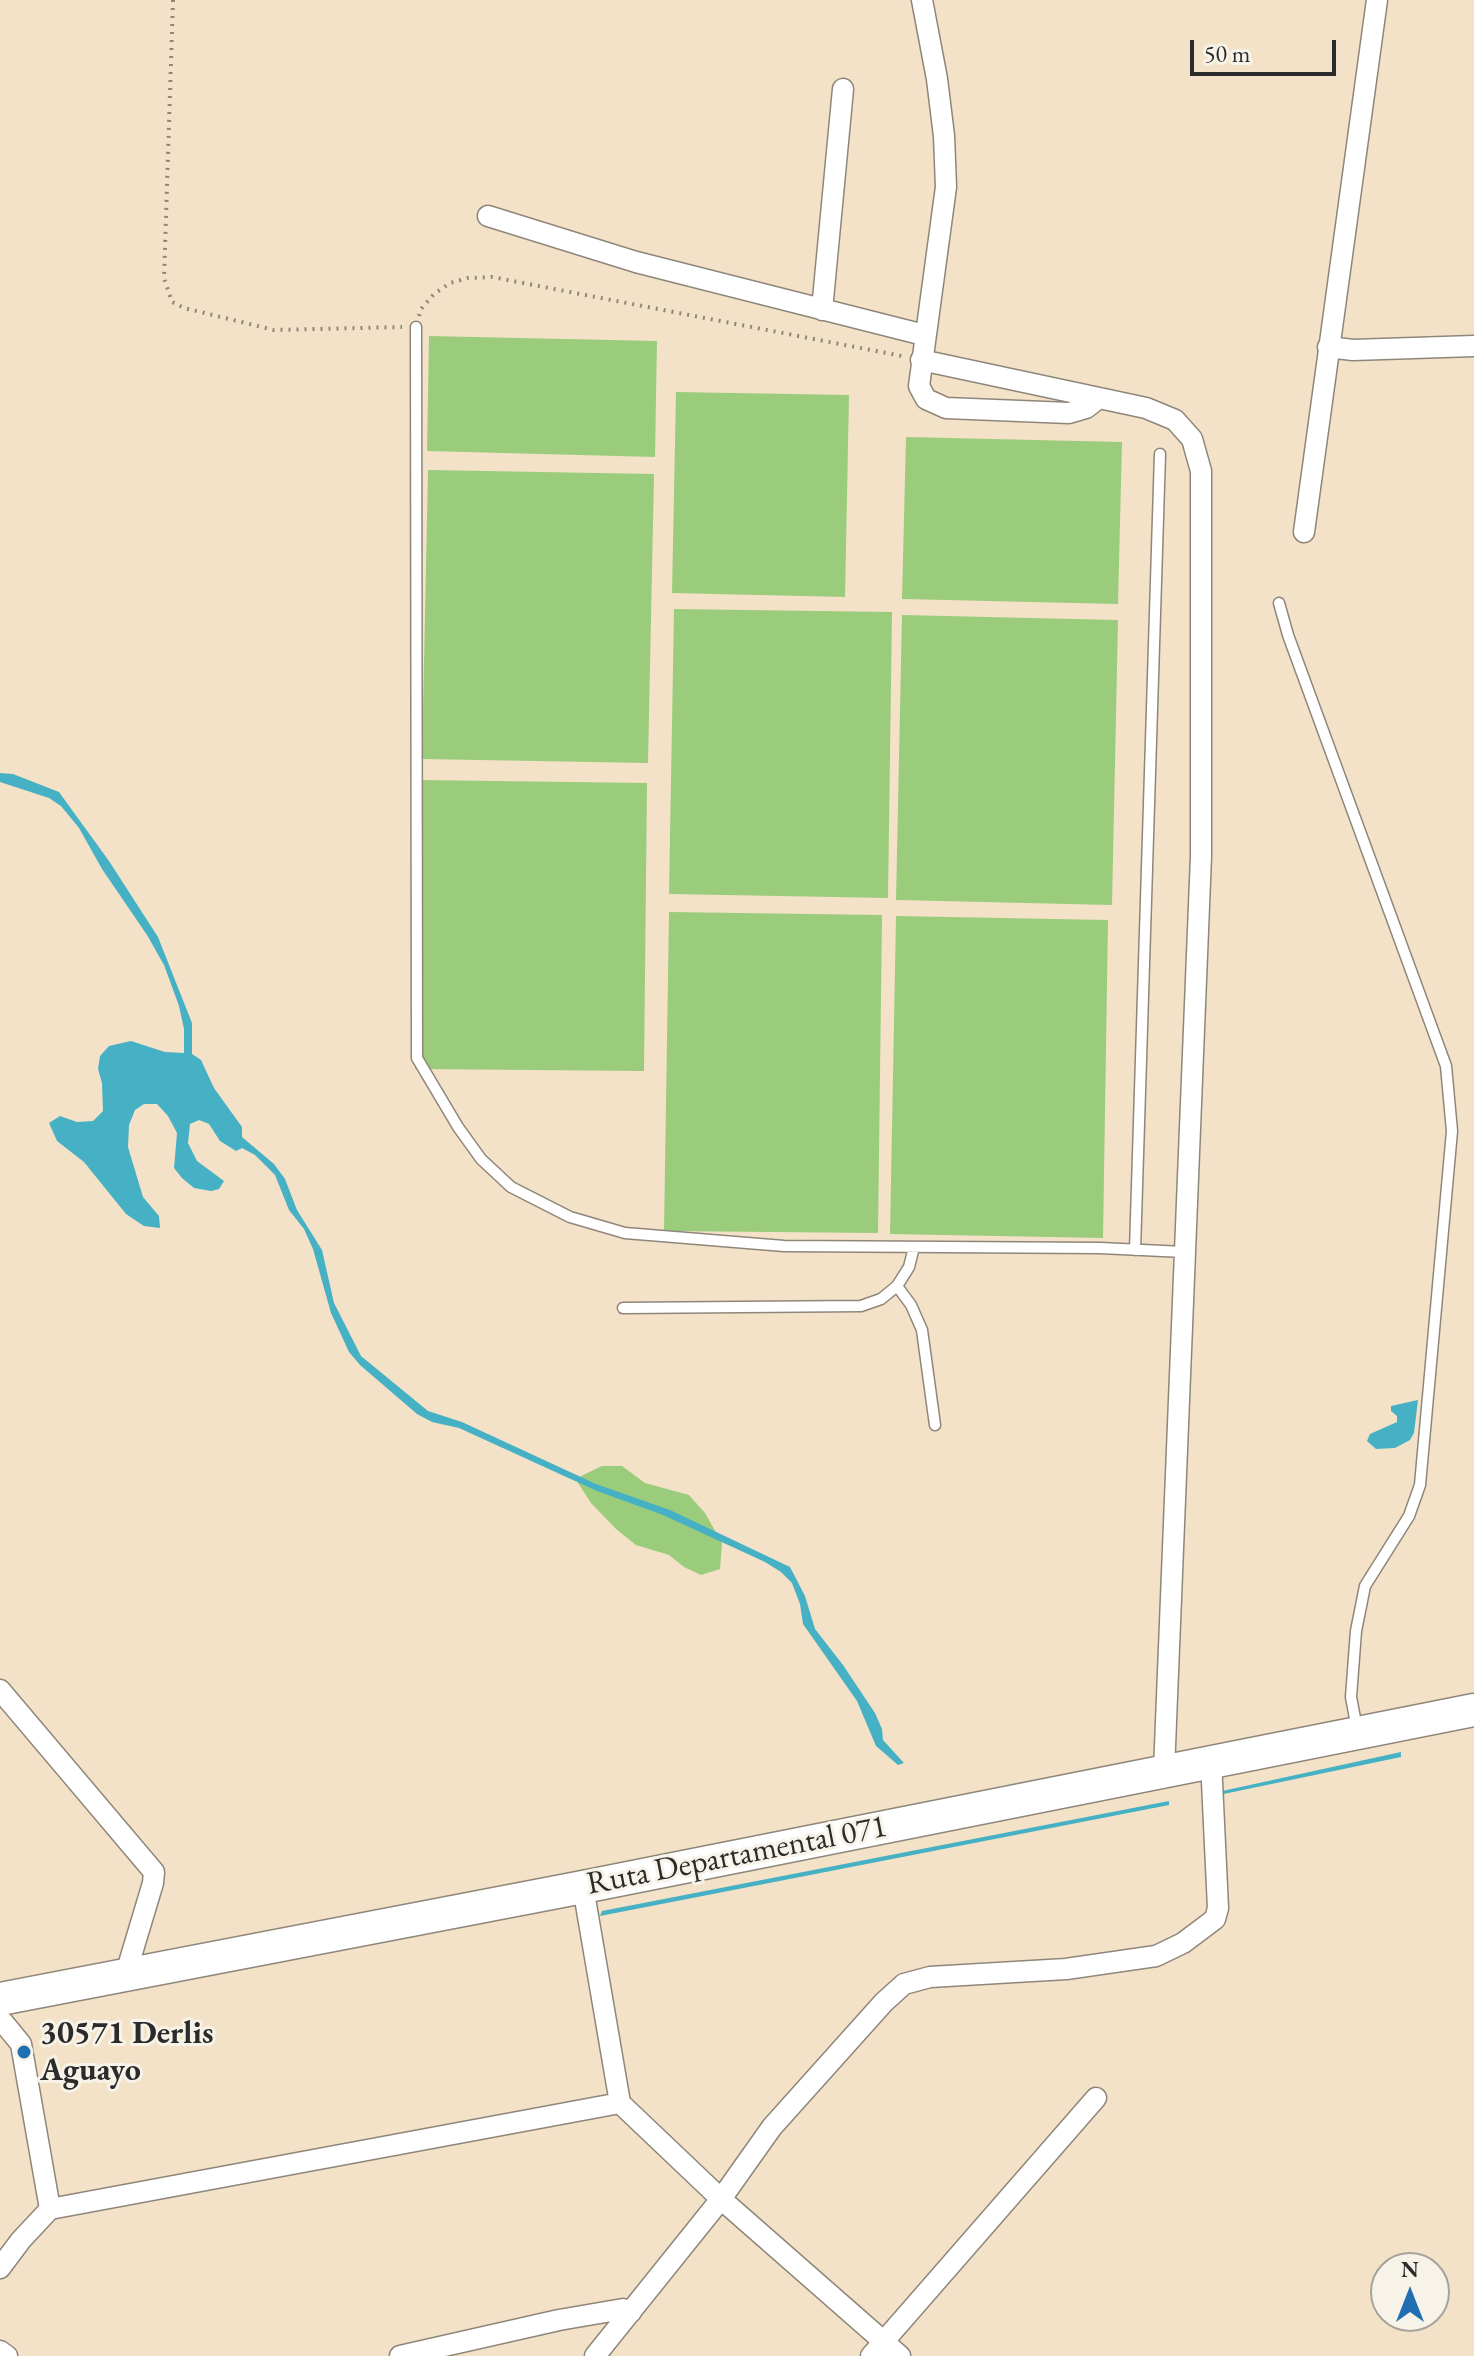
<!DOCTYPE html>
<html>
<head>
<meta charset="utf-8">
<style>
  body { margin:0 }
  #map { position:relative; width:1474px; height:2356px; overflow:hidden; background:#f3e2c8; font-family:"EB Garamond",serif }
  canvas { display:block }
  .north { position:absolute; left:1370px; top:2252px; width:80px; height:80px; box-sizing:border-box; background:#f7f3e8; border:2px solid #a5a39c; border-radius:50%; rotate:0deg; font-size:22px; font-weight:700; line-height:32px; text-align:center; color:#2b2b2b }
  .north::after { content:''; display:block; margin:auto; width:28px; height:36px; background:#1f6fb2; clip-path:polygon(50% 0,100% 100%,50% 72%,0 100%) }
  .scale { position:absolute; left:1190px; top:40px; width:146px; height:36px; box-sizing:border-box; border:4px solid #2b2b2b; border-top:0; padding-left:10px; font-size:24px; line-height:28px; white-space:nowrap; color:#2b2b2b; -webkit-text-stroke:6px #f7f3e8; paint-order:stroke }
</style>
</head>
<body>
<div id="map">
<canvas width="1474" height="2356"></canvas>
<div class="north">N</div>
<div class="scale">50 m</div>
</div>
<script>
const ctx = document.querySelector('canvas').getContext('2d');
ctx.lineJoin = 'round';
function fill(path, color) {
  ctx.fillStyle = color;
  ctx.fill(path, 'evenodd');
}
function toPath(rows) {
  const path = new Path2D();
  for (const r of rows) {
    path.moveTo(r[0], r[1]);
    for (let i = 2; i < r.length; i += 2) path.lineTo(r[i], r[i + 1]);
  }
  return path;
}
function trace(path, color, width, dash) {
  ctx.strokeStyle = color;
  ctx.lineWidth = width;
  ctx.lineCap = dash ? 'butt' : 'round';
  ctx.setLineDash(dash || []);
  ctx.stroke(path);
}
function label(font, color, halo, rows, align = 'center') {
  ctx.font = font + ' "EB Garamond",serif';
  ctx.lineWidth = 6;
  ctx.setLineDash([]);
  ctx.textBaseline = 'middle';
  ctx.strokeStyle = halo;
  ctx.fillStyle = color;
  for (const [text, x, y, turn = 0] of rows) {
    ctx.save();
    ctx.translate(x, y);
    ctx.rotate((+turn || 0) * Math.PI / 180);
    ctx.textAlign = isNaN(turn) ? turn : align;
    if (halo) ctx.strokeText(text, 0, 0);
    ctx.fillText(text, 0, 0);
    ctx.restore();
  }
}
fill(toPath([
  [429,336,657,341,655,457,427,451],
  [676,392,849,395,845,597,672,593],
  [906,437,1122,442,1118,604,902,599],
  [428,470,654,474,648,763,422,759],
  [674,609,892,612,888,898,669,894],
  [902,615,1118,620,1112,905,896,900],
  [419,780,647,783,644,1071,415,1069],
  [669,912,882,915,878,1233,664,1231],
  [896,916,1108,920,1103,1238,890,1234],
  [602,1466,622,1466,645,1483,689,1495,705,1513,722,1543,720,1569,701,1575,684,1567,669,1555,636,1545,616,1529,591,1503,578,1483,579,1477]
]), '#9bcc7c');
fill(toPath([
  [0,773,13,774,59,792,109,861,158,937,192,1023,192,1054,201,1060,214,1088,242,1127,242,1137,274,1164,285,1179,297,1210,322,1250,334,1303,361,1356,428,1411,462,1422,596,1484,670,1510,790,1567,805,1596,815,1629,843,1665,875,1713,882,1729,883,1740,904,1763,898,1765,876,1746,857,1701,803,1624,800,1604,792,1583,781,1572,765,1562,663,1515,597,1491,459,1428,432,1422,417,1414,360,1365,349,1352,331,1313,313,1249,304,1229,289,1210,275,1175,255,1155,242,1148,236,1151,220,1141,209,1124,199,1120,190,1124,188,1143,197,1161,224,1181,219,1189,211,1191,194,1188,182,1178,174,1168,177,1133,168,1116,157,1104,144,1104,135,1110,129,1125,128,1147,143,1197,159,1216,160,1228,144,1226,126,1214,84,1162,57,1141,49,1123,60,1116,77,1122,93,1121,103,1111,102,1083,98,1069,100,1056,109,1046,131,1041,165,1052,184,1053,184,1029,179,1006,164,965,147,935,102,869,79,828,61,806,49,798,0,782],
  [1418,1400,1414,1433,1410,1440,1395,1448,1376,1449,1367,1441,1370,1434,1397,1422,1397,1416,1391,1411,1391,1406],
  [1401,1752,1401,1757,1214,1796,1213,1793],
  [1169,1801,1169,1805,600,1916,602,1911]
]), '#46b1c4');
const lane = toPath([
  [416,327,417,1058,458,1127,481,1159,511,1187,570,1217,625,1233,784,1246,1100,1248,1184,1252],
  [1279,603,1288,635,1446,1066,1452,1131,1420,1485,1409,1516,1365,1586,1356,1631,1351,1697,1357,1729],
  [1135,1250,1160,454],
  [897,1286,911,1305,922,1330,935,1425],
  [623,1308,861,1306,881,1299,897,1286,909,1267,914,1247]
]);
const street = toPath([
  [922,0,937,79,944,136,946,187,919,386,926,399,946,408,1069,413,1086,408,1099,398],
  [488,216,636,262,924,335],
  [822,310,843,89],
  [1328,347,1353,350,1474,346],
  [921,360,1146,408,1175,420,1192,439,1201,471,1201,856,1164,1771],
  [1304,532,1377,0],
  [0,1690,154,1872,153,1883,126,1973],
  [583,1887,620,2103,721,2199,900,2356],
  [3,2022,21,2044,50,2209],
  [0,2268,21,2240,50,2209,620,2103],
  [0,2351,7,2356],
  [400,2356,559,2320,623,2309,631,2312],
  [595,2356,721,2199,772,2127,884,2002,904,1984,930,1977,1066,1969,1156,1956,1183,1943,1215,1919,1218,1908,1211,1761],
  [871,2356,1096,2098]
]);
const primary = toPath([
  [0,1999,583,1887,1474,1710]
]);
trace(lane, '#8f867a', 13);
trace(street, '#8f867a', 23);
trace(primary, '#8f867a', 35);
trace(toPath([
  [173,0,164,278,172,302,184,308,274,330,402,327],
  [419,316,421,309,434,294,450,283,468,278,492,277,902,356]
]), '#8f867a', 4, [2, 6]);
trace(lane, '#fff', 10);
trace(street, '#fff', 20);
trace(primary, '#fff', 32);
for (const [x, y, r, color] of [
  [24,2052,8,"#1f6fb2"]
]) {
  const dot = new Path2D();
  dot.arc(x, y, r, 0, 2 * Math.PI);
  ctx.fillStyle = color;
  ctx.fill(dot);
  trace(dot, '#f7f3e8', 3);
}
label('32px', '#2b2b2b', '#f7f3e8', [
  ["Ruta Departamental 071",737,1856,-11]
]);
label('bold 32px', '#2b2b2b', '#f7f3e8', [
  ["30571 Derlis",40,2034],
  ["Aguayo",40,2071]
], 'left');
</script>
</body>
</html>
